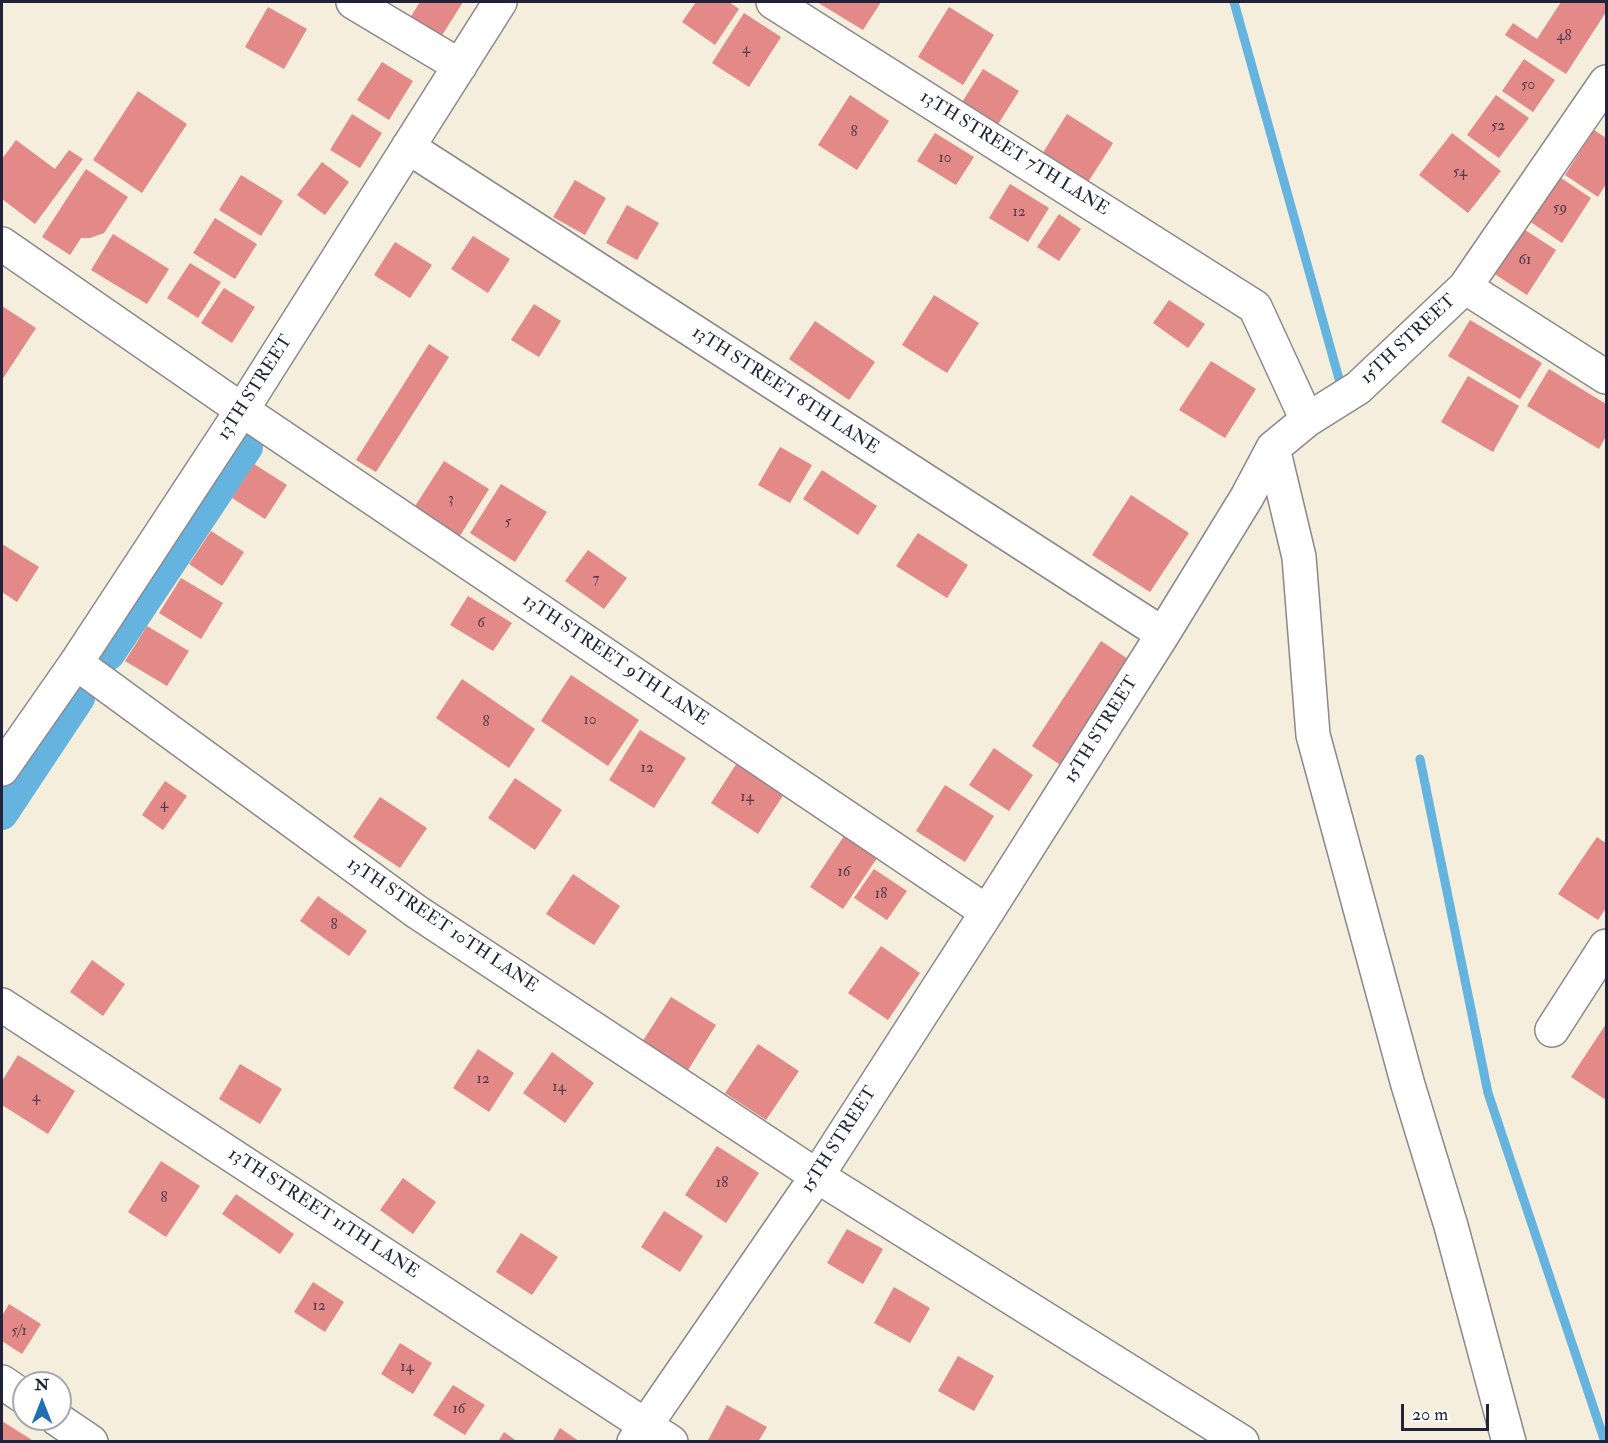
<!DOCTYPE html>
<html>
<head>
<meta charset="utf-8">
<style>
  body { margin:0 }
  #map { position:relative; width:1608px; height:1443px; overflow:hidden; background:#f5eedc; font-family:"IM FELL Double Pica",serif }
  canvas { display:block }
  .frame { position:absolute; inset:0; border:3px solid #22223b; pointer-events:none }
  .north { position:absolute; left:12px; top:1371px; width:60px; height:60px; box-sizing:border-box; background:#fff; border:2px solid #a7a7b1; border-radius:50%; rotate:0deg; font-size:16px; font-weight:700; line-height:24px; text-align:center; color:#22223b }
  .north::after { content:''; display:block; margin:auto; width:21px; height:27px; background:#1f6fb2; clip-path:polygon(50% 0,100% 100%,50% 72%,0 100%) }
  .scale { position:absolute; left:1401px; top:1404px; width:88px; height:27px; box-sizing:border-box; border:3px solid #22223b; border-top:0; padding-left:8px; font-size:18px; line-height:21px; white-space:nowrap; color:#22223b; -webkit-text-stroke:4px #fff; paint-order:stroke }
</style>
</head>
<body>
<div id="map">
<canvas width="1608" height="1443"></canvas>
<div class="frame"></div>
<div class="north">N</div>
<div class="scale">20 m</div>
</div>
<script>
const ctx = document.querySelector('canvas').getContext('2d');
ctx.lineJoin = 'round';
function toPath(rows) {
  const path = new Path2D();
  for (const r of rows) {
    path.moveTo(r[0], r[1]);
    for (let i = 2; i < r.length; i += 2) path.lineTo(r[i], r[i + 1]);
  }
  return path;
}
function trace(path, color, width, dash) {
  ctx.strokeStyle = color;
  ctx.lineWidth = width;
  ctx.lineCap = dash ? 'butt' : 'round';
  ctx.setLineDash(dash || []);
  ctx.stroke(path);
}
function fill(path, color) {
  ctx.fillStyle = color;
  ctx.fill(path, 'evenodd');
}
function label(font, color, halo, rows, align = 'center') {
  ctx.font = font + ' "IM FELL Double Pica",serif';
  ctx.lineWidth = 4.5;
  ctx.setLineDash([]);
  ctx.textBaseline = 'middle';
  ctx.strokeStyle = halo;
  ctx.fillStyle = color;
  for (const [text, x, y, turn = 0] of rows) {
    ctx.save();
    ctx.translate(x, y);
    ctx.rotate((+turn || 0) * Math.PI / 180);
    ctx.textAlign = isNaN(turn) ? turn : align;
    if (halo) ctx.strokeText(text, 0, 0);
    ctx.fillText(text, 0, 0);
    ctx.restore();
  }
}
trace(toPath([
  [1234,2,1341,386],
  [1420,759,1488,1093,1605,1442]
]), '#65b4df', 9);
trace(toPath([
  [109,654,247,447],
  [2,814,79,698]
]), '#65b4df', 32);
fill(toPath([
  [420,2,463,2,439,40,408,21],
  [696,2,729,2,739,9,715,45,682,22],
  [817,2,881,2,863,30],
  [1561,2,1606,2,1606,12,1566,74,1505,35,1513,23,1537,39],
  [268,7,307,29,284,69,245,47],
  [949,7,994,35,963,85,918,57],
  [744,13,781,37,749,87,712,63],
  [1524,59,1555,80,1533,112,1502,91],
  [382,62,413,81,389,120,357,100],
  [983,69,1019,91,995,129,959,107],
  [138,91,187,124,142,193,93,160],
  [850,95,889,121,857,170,818,145],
  [1496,95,1529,118,1499,158,1467,135],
  [352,114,382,133,360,168,330,150],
  [1067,114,1113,143,1081,193,1036,164],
  [1594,130,1606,138,1606,184,1598,197,1565,175],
  [935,133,974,157,956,185,917,161],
  [1452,133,1501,171,1468,213,1419,175],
  [16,140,55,169,69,150,83,159,35,224,2,199,2,159],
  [322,162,349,182,325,215,297,195],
  [86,169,128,197,104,233,90,238,81,238,70,255,42,237],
  [241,175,283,201,261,236,219,210],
  [1558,176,1591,198,1562,243,1529,221],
  [575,180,606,198,585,235,553,217],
  [1010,184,1049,208,1028,242,989,218],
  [627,205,659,223,637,260,606,243],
  [1059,214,1081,229,1059,261,1037,247],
  [215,218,257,244,235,279,193,253],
  [1522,228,1556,250,1527,295,1493,273],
  [113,234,169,269,147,304,91,270],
  [473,236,510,259,488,293,451,269],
  [395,242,432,265,410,298,374,275],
  [190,263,221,282,198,318,167,298],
  [224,288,255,307,232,343,201,323],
  [934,295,979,323,947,373,902,345],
  [1169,300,1205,324,1188,348,1153,323],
  [534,304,561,321,539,357,511,340],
  [2,306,36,328,2,380],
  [1470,320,1542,363,1520,399,1448,356],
  [815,321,875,362,849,400,789,359],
  [429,344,449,357,376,472,356,460],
  [1211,361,1256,389,1225,438,1179,410],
  [1549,369,1606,404,1606,436,1599,449,1527,406],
  [1468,376,1519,406,1493,452,1441,422],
  [780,447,812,465,790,503,758,485],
  [444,461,489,489,458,539,412,511],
  [254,464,287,485,265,519,232,498],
  [822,470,877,506,858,535,803,499],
  [501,484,547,512,515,562,470,533],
  [1131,495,1189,533,1150,592,1092,555],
  [211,531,244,552,222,586,189,564],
  [918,533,968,565,947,598,896,566],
  [2,544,39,567,17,602,2,592],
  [588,550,627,578,604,609,565,581],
  [181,578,223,603,201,639,159,613],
  [468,596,512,623,493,651,450,625],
  [147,626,189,651,167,686,125,661],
  [1101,641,1134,663,1065,768,1032,746],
  [571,675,639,720,608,766,541,721],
  [462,679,535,729,509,768,436,718],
  [640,730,686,758,654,808,609,780],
  [994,748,1033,775,1009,811,969,785],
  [737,763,784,794,758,834,711,803],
  [515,778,562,810,535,850,488,818],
  [165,781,187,796,163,830,142,815],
  [945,785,994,816,965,862,916,831],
  [380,797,427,828,400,868,353,837],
  [844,836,877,858,843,909,810,887],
  [1597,837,1606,843,1606,908,1598,920,1558,894],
  [874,869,907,891,887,920,854,898],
  [573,874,620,906,594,945,546,914],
  [318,896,367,931,349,956,300,921],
  [881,946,920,973,888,1020,848,993],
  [92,960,125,984,103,1016,70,992],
  [671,997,716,1025,685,1075,639,1047],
  [1606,1024,1606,1100,1571,1077],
  [758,1044,799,1071,766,1120,725,1093],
  [478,1049,514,1073,489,1112,453,1088],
  [552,1052,594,1083,565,1123,523,1093],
  [18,1055,75,1091,48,1134,2,1105,2,1081],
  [240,1064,282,1089,260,1124,219,1099],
  [717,1146,759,1173,726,1223,685,1195],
  [161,1161,200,1186,166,1237,128,1212],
  [403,1178,436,1202,413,1234,380,1210],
  [236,1194,294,1234,280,1254,222,1214],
  [664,1211,703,1236,680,1272,641,1247],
  [847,1229,883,1249,863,1284,827,1263],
  [521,1233,558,1257,532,1295,496,1272],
  [313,1282,344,1302,325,1332,294,1312],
  [894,1287,930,1308,910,1343,874,1323],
  [9,1304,41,1324,22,1354,2,1341,2,1316],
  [400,1343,432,1363,413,1394,381,1374],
  [958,1356,994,1376,974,1411,938,1391],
  [453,1385,485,1405,465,1435,433,1415],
  [727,1405,767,1427,758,1442,707,1442],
  [2,1421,35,1442,2,1442],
  [560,1428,580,1442,552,1442],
  [504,1432,518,1442,498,1442]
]), '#e38a88');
const minor = toPath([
  [353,2,460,66],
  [773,2,1255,307,1307,420],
  [408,147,1163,634],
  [2,244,242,410,987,912],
  [1465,287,1606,377],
  [1273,448,1299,557,1313,735,1408,1085,1451,1226,1509,1442],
  [76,663,417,912,817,1176,1242,1442],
  [2,769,76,663,242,410,500,2],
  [2,1005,671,1442],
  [1552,1030,1606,946],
  [2,1382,24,1397],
  [57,1419,91,1442],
  [634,1442,817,1176,987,912,1163,634,1247,497,1273,448,1307,420,1358,388,1465,287,1606,82]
]);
trace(minor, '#8c888c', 36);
trace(minor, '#fff', 33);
label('15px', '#523c4e', null, [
  ["48",1564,37],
  ["4",746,50],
  ["50",1528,86],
  ["52",1498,127],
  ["8",854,133],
  ["10",945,159],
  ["54",1460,173],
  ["59",1560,209],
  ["12",1019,213],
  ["61",1525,261],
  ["3",451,500],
  ["5",508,523],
  ["7",596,580],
  ["6",481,624],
  ["10",590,721],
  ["8",486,723],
  ["12",647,769],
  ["14",747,798],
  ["4",164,805],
  ["16",844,873],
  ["18",881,895],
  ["8",334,926],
  ["12",483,1080],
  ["14",559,1088],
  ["4",36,1098],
  ["18",722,1184],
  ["8",164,1199],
  ["12",319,1307],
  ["5/1",19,1332],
  ["14",407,1368],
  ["16",459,1410]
]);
label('18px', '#22223b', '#fff', [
  ["13TH STREET 7TH LANE",1014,154,32],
  ["15TH STREET",1409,340,-43],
  ["13TH STREET",256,388,-57],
  ["13TH STREET 8TH LANE",785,391,33],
  ["13TH STREET 9TH LANE",615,661,34],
  ["15TH STREET",1102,730,-58],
  ["13TH STREET 10TH LANE",442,926,34],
  ["15TH STREET",840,1140,-57],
  ["13TH STREET 11TH LANE",323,1214,33]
]);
</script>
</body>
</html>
